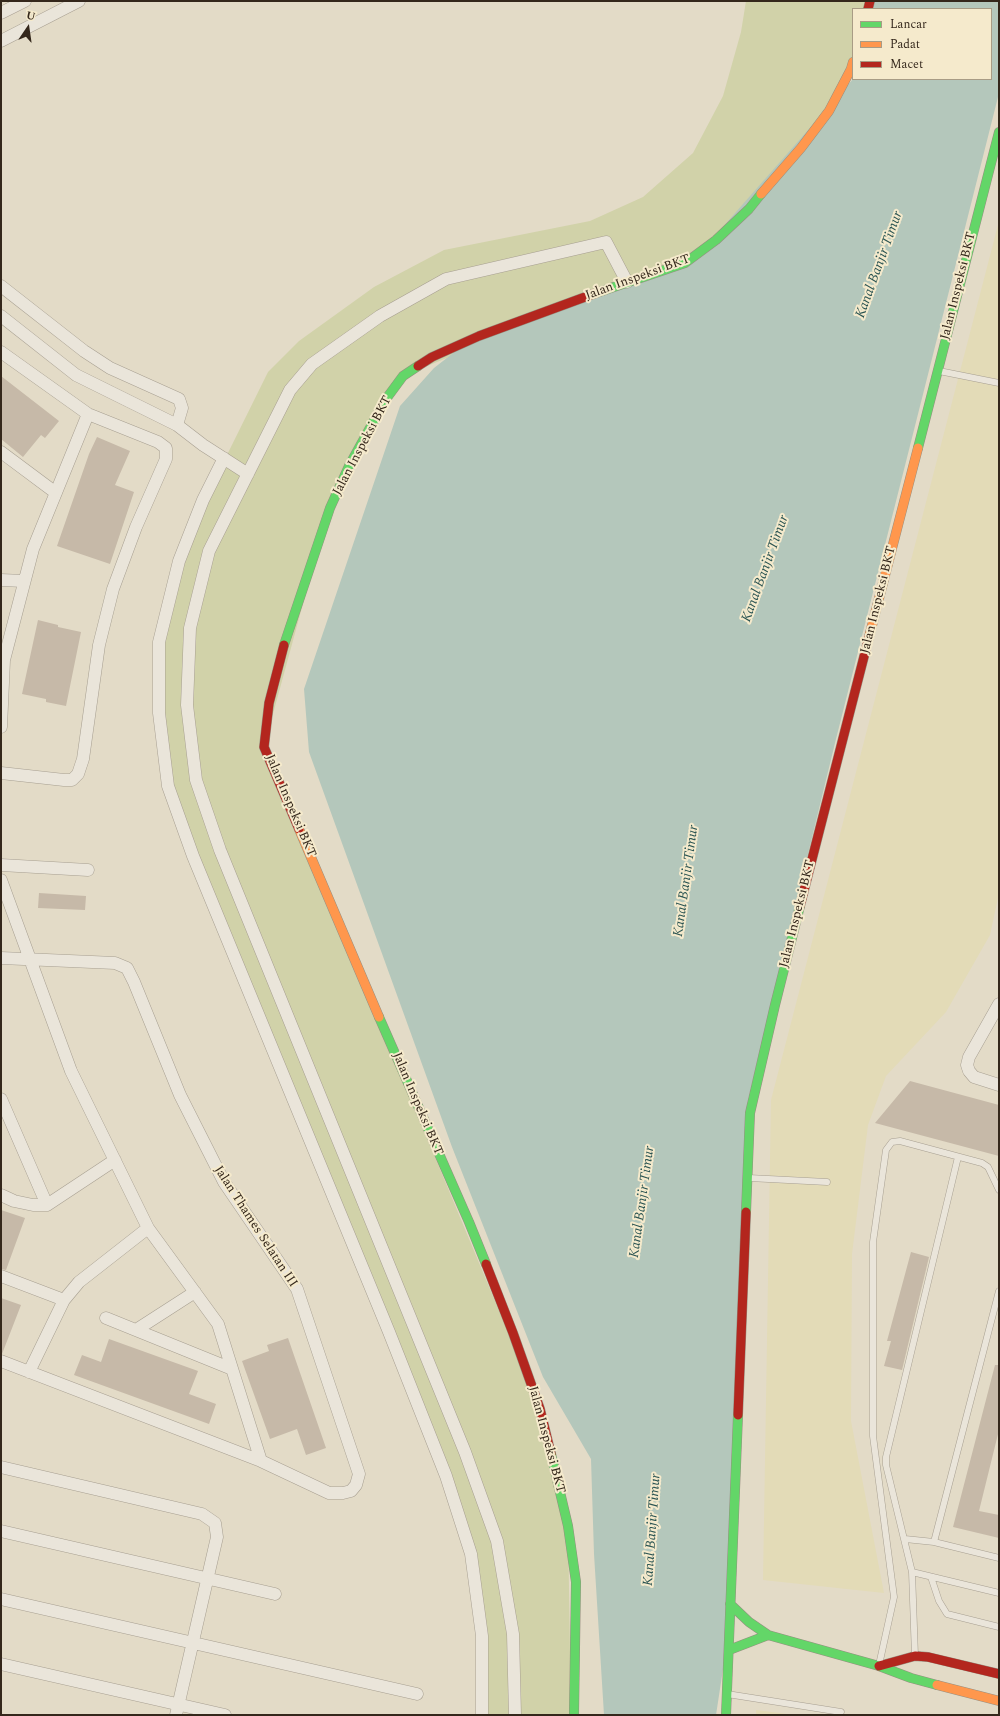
<!DOCTYPE html>
<html>
<head>
<meta charset="utf-8">
<style>
  body { margin:0 }
  #map { position:relative; width:1000px; height:1716px; overflow:hidden; background:#e3dbc7; font-family:Spectral,serif }
  canvas { display:block }
  .frame { position:absolute; inset:0; border:2px solid #34271b; pointer-events:none }
  .legend { position:absolute; left:852px; top:8px; width:140px; height:72px; box-sizing:border-box; background:#f5eacc; border:1px solid #a89c85; margin:0; padding:5px 7px; list-style:none; font-size:12px; color:#34271b }
  .legend li { display:flex; align-items:center; gap:8px; height:20px }
  .legend b { width:20px; border:1px solid #a89c85 }
  .north { position:absolute; left:8px; top:8px; width:40px; height:40px; -webkit-text-stroke:3px #f5eacc; paint-order:stroke; rotate:13deg; font-size:11px; font-weight:700; line-height:16px; text-align:center; color:#34271b }
  .north::after { content:''; display:block; margin:auto; width:14px; height:18px; background:#34271b; clip-path:polygon(50% 0,100% 100%,50% 72%,0 100%) }
</style>
</head>
<body>
<div id="map">
<canvas width="1000" height="1716"></canvas>
<div class="frame"></div>
<ul class="legend">
<li><b style="height:5px;background:#63d668"></b>Lancar</li>
<li><b style="height:5px;background:#ff974d"></b>Padat</li>
<li><b style="height:5px;background:#b3261e"></b>Macet</li>
</ul>
<div class="north">U</div>
</div>
<script>
const ctx = document.querySelector('canvas').getContext('2d');
ctx.lineJoin = 'round';
function fill(path, color) {
  ctx.fillStyle = color;
  ctx.fill(path, 'evenodd');
}
function toPath(rows) {
  const path = new Path2D();
  for (const r of rows) {
    path.moveTo(r[0], r[1]);
    for (let i = 2; i < r.length; i += 2) path.lineTo(r[i], r[i + 1]);
  }
  return path;
}
function trace(path, color, width, dash) {
  ctx.strokeStyle = color;
  ctx.lineWidth = width;
  ctx.lineCap = dash ? 'butt' : 'round';
  ctx.setLineDash(dash || []);
  ctx.stroke(path);
}
function label(font, color, halo, rows, align = 'center') {
  ctx.font = font + ' Spectral,serif';
  ctx.lineWidth = 4;
  ctx.setLineDash([]);
  ctx.textBaseline = 'middle';
  ctx.strokeStyle = halo;
  ctx.fillStyle = color;
  for (const [text, x, y, turn = 0] of rows) {
    ctx.save();
    ctx.translate(x, y);
    ctx.rotate((+turn || 0) * Math.PI / 180);
    ctx.textAlign = isNaN(turn) ? turn : align;
    if (halo) ctx.strokeText(text, 0, 0);
    ctx.fillText(text, 0, 0);
    ctx.restore();
  }
}
fill(toPath([
  [999,221,999,893,990,935,946,1012,886,1076,868,1125,852,1254,851,1421,884,1593,763,1580,771,1100],
  [756,1710,795,1715,756,1715]
]), '#e3dbb7');
fill(toPath([
  [746,1,870,1,868,9,853,9,853,62,829,111,699,254,403,376,325,523,264,747,540,1409,568,1526,571,1715,482,1715,471,1554,168,786,159,642,179,561,225,459,268,372,299,341,374,287,444,250,590,221,643,197,693,153,723,96,741,32]
]), '#d1d2a9');
fill(toPath([
  [869,1,999,1,999,93,836,739,748,1100,727,1643,716,1715,604,1715,594,1554,591,1459,543,1377,452,1147,309,752,304,689,400,406,434,368,470,340,699,254,853,79,991,79,991,9,867,9]
]), '#b4c7bb');
fill(toPath([
  [1,376,59,421,45,438,41,435,23,457,1,439],
  [97,437,130,451,115,485,134,492,110,564,57,546,89,454],
  [38,620,58,625,58,627,81,632,66,706,46,702,46,699,22,694],
  [39,893,86,896,85,910,38,908],
  [910,1081,999,1105,999,1156,875,1123],
  [1,1210,25,1218,6,1270,1,1269],
  [911,1252,929,1257,902,1370,884,1366,891,1341,887,1341],
  [1,1298,21,1305,2,1354,1,1354],
  [288,1338,326,1448,306,1455,297,1429,270,1439,242,1361,269,1351,267,1345],
  [109,1339,198,1371,189,1394,216,1404,209,1424,74,1375,82,1355,101,1362],
  [995,1365,999,1365,999,1430,979,1511,999,1515,999,1538,953,1527]
]), '#c6b9a8');
const lane = toPath([
  [939,371,999,383],
  [749,1178,827,1182],
  [905,1539,934,1542,999,1558],
  [934,1542,999,1291],
  [912,1572,999,1593],
  [931,1577,939,1601,947,1614,999,1627],
  [915,1656,912,1572,886,1465,886,1457,958,1157],
  [879,1665,894,1597,873,1436,873,1242,886,1150,892,1142,900,1141,982,1163,988,1167,999,1190],
  [727,1694,841,1712]
]);
const street = toPath([
  [1,13,25,1],
  [1,41,79,1],
  [1,286,84,351,110,368,179,399,182,408,177,425,76,375,1,316],
  [1,352,88,414,158,442,166,448,166,459,136,527,113,589,99,645,83,759,78,774,72,780,64,780,1,773],
  [177,425,203,445,248,474],
  [1,452,56,493],
  [224,458,203,500,179,561,159,642,159,713,168,786,193,856,389,1332,446,1476,471,1554,482,1636,482,1715],
  [1,580,24,581],
  [1,727,4,660,33,549,88,414],
  [1,865,88,870],
  [1,880,71,1071,148,1228,218,1324,261,1461],
  [1,958,115,963,127,968,134,982,180,1095,224,1182,297,1289,359,1474,356,1485,351,1491,343,1493,329,1493,261,1461,1,1361],
  [999,1004,969,1057,967,1065,969,1071,974,1077,999,1085],
  [1,1099,47,1205],
  [1,1195,14,1201,33,1205,47,1205,115,1160],
  [1,1276,64,1300],
  [106,1318,232,1369],
  [136,1330,195,1292],
  [29,1372,64,1300,79,1282,148,1228],
  [1,1467,202,1514,215,1523,217,1537,176,1715],
  [1,1531,275,1594],
  [1,1599,417,1694],
  [1,1664,225,1715],
  [515,1715,513,1634,497,1541,465,1452,220,850,196,780,187,705,190,628,209,551,290,390,312,364,380,316,446,279,606,242,627,282]
]);
const fast = toPath([
  [596,293,685,263,716,240,749,209,761,194],
  [918,448,999,132],
  [284,645,330,508,349,466,386,399,403,376,418,366],
  [379,1017,469,1222,486,1264],
  [746,1212,750,1113,775,1005,800,906],
  [551,1454,568,1526,576,1582,574,1715],
  [730,1604,749,1622,768,1635,879,1666,911,1678,937,1685],
  [729,1650,768,1635],
  [726,1715,738,1415]
]);
const slow = toPath([
  [761,194,801,148,829,111,851,69,853,62],
  [869,637,918,448],
  [299,829,379,1017],
  [937,1685,999,1701]
]);
const jam = toPath([
  [868,9,870,1],
  [418,366,432,357,479,336,596,293],
  [284,645,269,703,264,747,299,829],
  [800,906,869,637],
  [486,1264,513,1333,540,1409,551,1454],
  [738,1415,746,1212],
  [879,1666,915,1656,928,1657,999,1674]
]);
trace(lane, '#a79f91', 7);
trace(street, '#a79f91', 13);
trace(fast, '#968f81', 10);
trace(slow, '#968f81', 10);
trace(jam, '#968f81', 10);
trace(lane, '#eae5da', 6);
trace(street, '#eae5da', 12);
trace(fast, '#63d668', 9);
trace(slow, '#ff974d', 9);
trace(jam, '#b3261e', 9);
label('13px', '#34271b', '#f5eacc', [
  ["Jalan Inspeksi BKT",638,278,-20],
  ["Jalan Inspeksi BKT",959,286,-76],
  ["Jalan Inspeksi BKT",363,446,-62],
  ["Jalan Inspeksi BKT",879,600,-76],
  ["Jalan Inspeksi BKT",290,806,67],
  ["Jalan Inspeksi BKT",798,914,-76],
  ["Jalan Inspeksi BKT",417,1104,67],
  ["Jalan Thames Selatan III",255,1227,57],
  ["Jalan Inspeksi BKT",546,1440,75]
]);
label('italic 14px', '#2a5452', '#f5eacc', [
  ["Kanal Banjir Timur",880,265,-70],
  ["Kanal Banjir Timur",766,569,-70],
  ["Kanal Banjir Timur",687,881,-82],
  ["Kanal Banjir Timur",643,1202,-82],
  ["Kanal Banjir Timur",653,1530,-86]
]);
</script>
</body>
</html>
